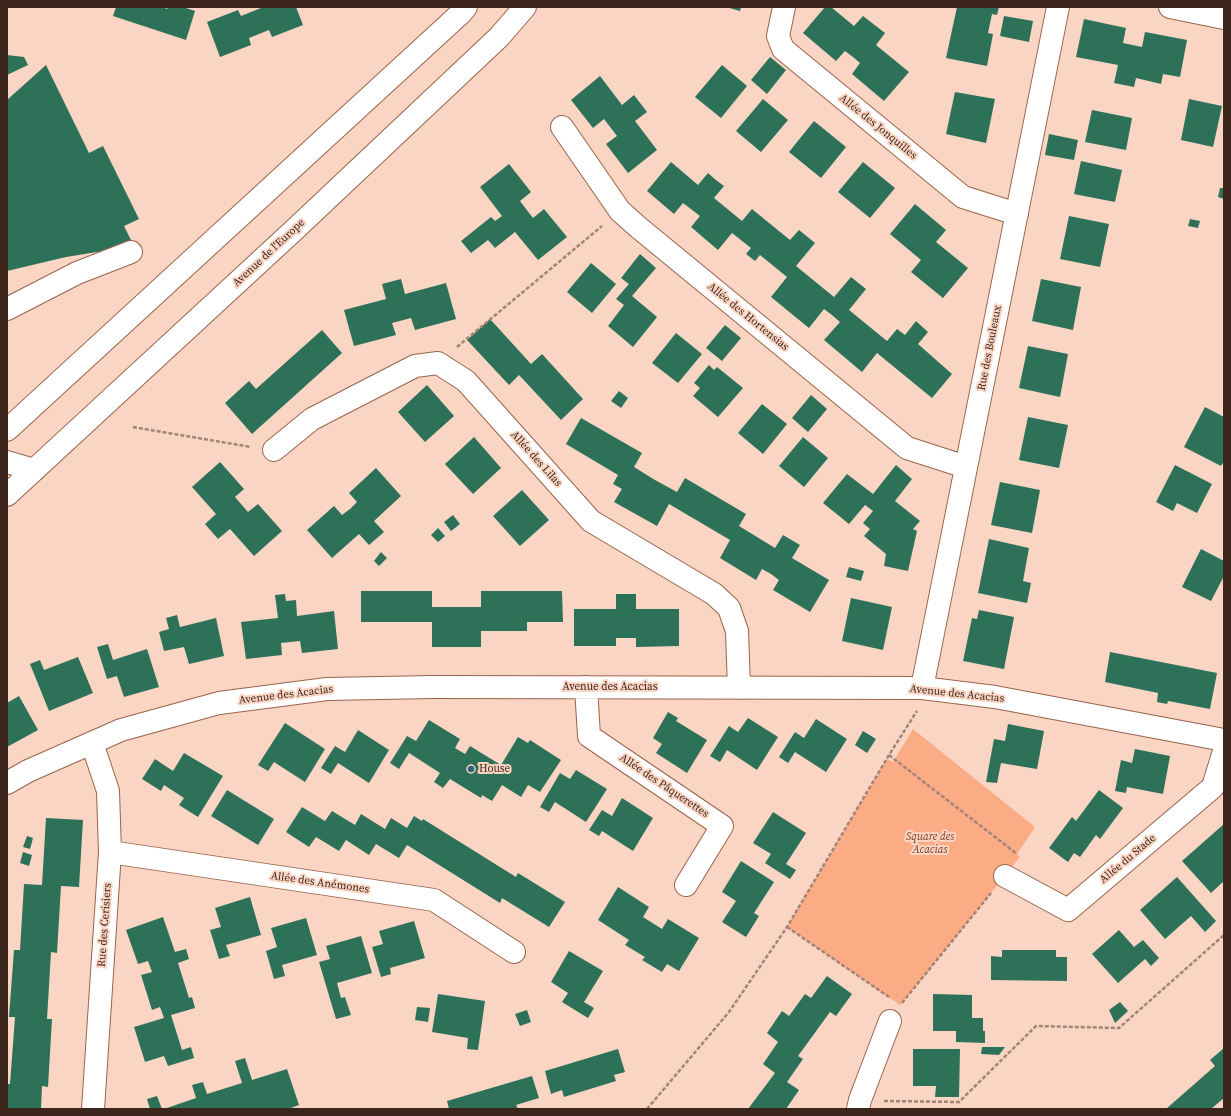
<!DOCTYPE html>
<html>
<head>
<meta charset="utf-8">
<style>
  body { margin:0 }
  #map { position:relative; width:1231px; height:1116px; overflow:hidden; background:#fad5c4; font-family:"Source Serif 4",serif }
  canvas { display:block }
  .frame { position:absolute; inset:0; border:8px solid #3c251a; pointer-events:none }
</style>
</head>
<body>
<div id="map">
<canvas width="1231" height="1116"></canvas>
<div class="frame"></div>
</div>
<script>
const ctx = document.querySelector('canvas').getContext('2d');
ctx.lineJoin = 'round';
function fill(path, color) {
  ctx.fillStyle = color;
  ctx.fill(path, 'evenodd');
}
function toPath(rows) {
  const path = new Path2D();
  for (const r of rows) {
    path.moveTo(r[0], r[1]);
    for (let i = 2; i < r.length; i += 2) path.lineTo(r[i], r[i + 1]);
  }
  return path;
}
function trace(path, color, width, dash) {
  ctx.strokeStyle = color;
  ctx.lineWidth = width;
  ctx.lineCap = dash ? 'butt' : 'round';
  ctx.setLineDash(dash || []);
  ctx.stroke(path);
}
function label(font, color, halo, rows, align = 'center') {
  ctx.font = font + ' "Source Serif 4",serif';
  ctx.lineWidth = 4;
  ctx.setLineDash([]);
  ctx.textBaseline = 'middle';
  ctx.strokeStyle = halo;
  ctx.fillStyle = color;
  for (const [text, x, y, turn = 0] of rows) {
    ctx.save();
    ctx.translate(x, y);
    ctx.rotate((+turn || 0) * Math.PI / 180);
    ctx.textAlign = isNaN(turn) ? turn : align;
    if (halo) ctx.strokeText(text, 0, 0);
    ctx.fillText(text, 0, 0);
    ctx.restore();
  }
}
fill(toPath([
  [913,729,1035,827,1017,854,1020,857,900,1005,787,927,887,759,893,762]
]), '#fcac85');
fill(toPath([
  [116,7,162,7,167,9,168,7,183,7,195,11,186,40,113,16],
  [260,7,296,7,303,25,272,37,269,30,249,38,251,45,220,57,207,22,238,10,241,16,261,8],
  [726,7,741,7,740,11],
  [825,7,831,7,854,26,863,16,885,33,876,45,909,72,884,101,852,74,860,63,853,57,845,51,836,61,803,33],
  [957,7,999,7,997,15,992,14,988,33,993,34,987,66,946,58],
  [1004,16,1033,21,1029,42,1000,36],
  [1084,19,1126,28,1123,43,1142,47,1145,32,1187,40,1180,77,1163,74,1161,84,1136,78,1134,87,1114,83,1118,65,1076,57],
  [7,55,24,57,28,65,7,75],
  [770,57,786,70,767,94,751,80],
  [46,65,89,153,103,146,139,219,124,226,134,246,66,257,7,271,7,100],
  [722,65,747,86,721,118,695,97],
  [600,76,622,105,634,95,647,112,635,121,657,150,628,173,606,144,617,136,604,119,593,128,571,100],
  [955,92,995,99,986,143,946,134],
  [763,99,788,120,761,152,736,131],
  [1189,99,1222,106,1213,147,1181,140],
  [1092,110,1132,118,1126,150,1085,142],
  [814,121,846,147,821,178,789,152],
  [1049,134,1078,140,1074,160,1045,155],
  [1081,161,1122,170,1115,202,1074,194],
  [671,162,698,185,708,173,716,180,724,186,714,198,742,221,752,209,790,240,799,230,815,243,796,266,834,297,851,277,866,289,849,310,887,341,897,329,905,335,916,321,928,332,918,344,952,374,932,398,877,353,862,372,824,340,840,322,832,315,824,309,809,328,771,297,787,277,760,255,755,261,746,254,751,248,732,233,718,250,691,227,700,216,683,203,674,214,647,191],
  [863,162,895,188,870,218,838,192],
  [509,164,531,192,520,201,526,209,533,218,544,209,567,237,538,260,515,232,495,248,488,240,471,253,461,241,491,217,495,221,502,216,480,187],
  [1220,188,1224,188,1224,199,1218,197],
  [915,204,946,230,936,242,968,268,943,298,911,272,921,260,890,234],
  [1069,216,1109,224,1100,267,1060,259],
  [1190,219,1200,221,1198,228,1188,226],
  [640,254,656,268,632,296,657,317,633,347,608,326,624,305,616,299,629,284,621,278],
  [591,263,616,284,592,313,567,292],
  [401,279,405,294,446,283,456,319,415,330,411,318,392,323,396,335,354,346,344,310,386,299,382,284],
  [1041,279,1081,287,1073,330,1032,321],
  [490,319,531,364,542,354,583,399,561,420,519,375,509,385,467,340],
  [725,325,741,338,722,361,706,348],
  [322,330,342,353,252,434,225,403,249,381,256,389],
  [676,333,702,354,678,383,652,363],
  [1028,346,1068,354,1060,397,1019,388],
  [709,365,714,370,717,367,743,388,718,417,693,396,700,388,694,383],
  [427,385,454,416,425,442,398,412],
  [619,391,628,398,621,408,611,401],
  [811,395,827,409,808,432,792,418],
  [762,404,787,424,763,454,738,433],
  [1205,407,1224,417,1224,461,1221,466,1184,447],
  [1028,417,1068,425,1059,468,1019,460],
  [581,418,642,453,634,467,655,480,677,492,685,478,746,514,739,526,775,548,783,535,800,545,792,558,829,580,810,612,773,590,779,580,771,574,762,569,756,580,720,558,730,540,669,504,657,526,614,502,622,489,613,484,618,475,566,444],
  [474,437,501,468,473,494,445,464],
  [803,437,828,458,804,487,779,466],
  [220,462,244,489,235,497,248,512,258,504,282,531,254,556,230,529,218,539,205,524,216,514,192,487],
  [896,465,912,479,895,501,920,521,913,529,917,531,908,571,884,566,886,554,864,536,870,529,863,523,873,511,865,505,849,524,823,503,847,474,873,494],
  [1175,465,1212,484,1197,513,1177,503,1173,511,1156,502],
  [376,468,401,496,374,521,384,532,369,545,359,534,332,558,307,530,334,506,342,515,350,509,357,502,349,493],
  [1000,482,1040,490,1032,533,991,525],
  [522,490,549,520,520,546,493,516],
  [453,515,460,524,451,531,444,522],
  [438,528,445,536,438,542,431,535],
  [989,539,1029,548,1023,581,1031,583,1027,603,978,593],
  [1201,549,1224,561,1224,576,1211,601,1182,587],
  [381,552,387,558,379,566,374,561],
  [849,567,864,571,861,581,846,577],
  [361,591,432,591,432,607,481,607,481,591,562,591,563,622,527,622,527,631,481,631,481,647,432,647,432,622,361,622],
  [285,594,286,601,296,600,297,616,334,611,338,649,302,653,300,641,281,643,282,655,246,659,241,622,278,618,275,595],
  [616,594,636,594,636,609,679,609,679,646,636,647,636,638,616,638,616,646,574,646,574,609,616,609],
  [851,598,892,607,883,650,842,641],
  [979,610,1014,617,1004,669,963,661,972,618,977,619],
  [177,615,180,627,216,618,224,656,189,664,184,647,164,651,159,632,169,629,166,618],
  [108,644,113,660,147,649,159,687,124,697,117,676,107,679,97,647],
  [1110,652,1217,673,1210,709,1168,701,1167,704,1157,702,1158,693,1105,682],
  [78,657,93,693,49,711,30,664,40,660,44,670],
  [19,696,38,730,7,747,7,703],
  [668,712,678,718,676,721,707,740,687,773,656,753,662,744,653,738],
  [748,718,778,737,757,770,727,750,720,762,710,756,729,726,738,732],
  [816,719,847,739,826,772,795,752,788,763,779,757,795,732,804,738],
  [429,720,460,739,455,748,465,754,470,746,501,765,518,737,528,743,530,740,561,760,540,792,528,785,521,797,502,785,492,801,482,795,481,798,450,779,443,788,434,782,440,773,409,753,399,769,390,763,407,736,416,741],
  [285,723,325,749,305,782,274,762,268,771,258,765],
  [1008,724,1044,731,1037,769,1001,763,997,783,986,782,994,739,1005,741],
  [358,730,389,750,369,783,338,763,331,774,321,768,335,746,345,752],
  [863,731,876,739,867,753,855,745],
  [1135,749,1170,756,1163,794,1127,787,1126,793,1115,791,1121,760,1132,763],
  [184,753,223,776,198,817,179,805,184,798,164,785,161,791,142,779,155,759,173,771],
  [576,770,607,789,586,822,555,802,549,812,540,807,560,773,570,779],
  [227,790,274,819,258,845,211,816],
  [1099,790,1123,808,1100,839,1096,835,1080,857,1074,853,1068,862,1049,848,1072,817,1076,821],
  [622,798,653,818,633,851,602,831,599,836,589,830,602,810,612,816],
  [302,807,325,821,332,811,355,825,361,814,385,829,391,818,407,828,414,816,422,821,423,819,516,877,518,873,565,902,549,927,502,898,500,903,407,845,399,858,376,844,369,855,346,840,339,851,316,837,309,847,286,832],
  [773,812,806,833,786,864,796,870,790,879,765,863,771,854,753,843],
  [46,818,83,820,79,887,61,886,57,953,51,952,49,986,47,1019,52,1019,48,1087,42,1086,41,1109,7,1109,7,1084,10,1084,15,1017,9,1017,14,950,20,950,24,884,42,885],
  [1224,824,1224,881,1211,893,1182,861],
  [27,836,33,838,30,849,23,847],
  [23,852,32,855,29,866,20,863],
  [741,861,774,882,754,913,759,916,746,937,722,922,736,901,722,892],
  [1177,877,1216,921,1205,932,1191,916,1165,939,1140,910],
  [618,887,649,907,643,917,662,929,668,919,699,938,679,971,667,964,662,972,642,960,645,957,625,945,629,940,598,920],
  [250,897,261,935,226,945,230,956,219,959,210,930,221,927,215,908],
  [163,917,175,952,186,949,189,959,178,963,189,998,192,997,195,1008,171,1015,182,1050,191,1047,194,1058,168,1066,164,1056,145,1062,134,1027,164,1018,160,1007,152,1010,141,975,152,972,148,961,138,964,126,930],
  [306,918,317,955,282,965,285,976,274,979,266,951,277,947,271,928],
  [414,921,425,958,390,968,391,974,381,977,372,947,383,944,379,931],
  [1119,930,1134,947,1143,940,1159,958,1151,966,1145,959,1118,983,1092,954],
  [361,936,372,973,337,983,341,998,345,997,351,1015,336,1019,319,962,330,959,326,946],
  [1002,950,1056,950,1056,957,1067,957,1067,981,991,980,991,956,1002,957],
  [569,951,603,971,584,1002,594,1008,588,1018,562,1002,568,993,551,982],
  [827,976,852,994,836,1016,830,1012,798,1056,803,1059,787,1082,799,1090,786,1109,748,1109,775,1073,763,1064,778,1042,767,1033,782,1011,789,1016,805,994,811,998],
  [438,994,485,1001,478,1050,467,1049,468,1038,432,1032],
  [933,994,972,995,972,1018,983,1018,983,1031,985,1031,985,1043,956,1042,956,1031,933,1031],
  [1120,1002,1128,1011,1115,1023,1109,1010],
  [417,1007,430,1008,428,1022,415,1020],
  [527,1010,531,1022,520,1026,515,1014],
  [982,1047,1005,1047,999,1055,981,1054],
  [1224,1048,1224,1098,1211,1109,1166,1109,1215,1066,1210,1060],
  [618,1049,625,1072,614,1075,616,1081,564,1097,562,1090,551,1094,545,1071],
  [913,1049,960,1049,959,1097,935,1097,936,1086,913,1086],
  [245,1058,252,1080,287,1069,299,1105,288,1109,164,1109,196,1098,192,1085,203,1082,207,1094,242,1083,235,1061],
  [532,1076,539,1098,516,1105,518,1109,449,1109,447,1101],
  [157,1096,162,1109,150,1109,147,1099]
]), '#2e7159');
const minor = toPath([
  [784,7,778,36,783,49,963,197,1017,214],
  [1170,7,1224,18],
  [562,127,620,211,638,227,907,448,966,467],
  [7,309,77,273,131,252],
  [274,450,312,419,415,366,438,363,466,381,591,521,714,594,729,608,737,631,739,688],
  [7,462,34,470],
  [586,687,589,736,722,826,686,885],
  [922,688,1058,7],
  [92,743,108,791,110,852,93,1109],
  [7,783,28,771,121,730,219,703,327,689,433,687,922,688,995,697,1224,740],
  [110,852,434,900,514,952],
  [1005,876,1068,910,1213,787,1224,751],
  [858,1109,860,1100,890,1021]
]);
const major = toPath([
  [7,430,460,14,466,7],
  [7,495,292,232,499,37,525,7]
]);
trace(minor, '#9a644a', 24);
trace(major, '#9a644a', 24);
trace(toPath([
  [457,347,602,226],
  [133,427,251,447],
  [889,755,1017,854],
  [787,927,889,997],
  [902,1003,991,893],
  [884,1101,959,1102,1036,1026,1119,1028,1224,935],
  [647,1109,729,1012,787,927,889,755,917,711]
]), '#a38476', 2.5, [4, 2]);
trace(minor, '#fff', 22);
trace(major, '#fff', 22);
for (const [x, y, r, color] of [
  [471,769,4,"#28647b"]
]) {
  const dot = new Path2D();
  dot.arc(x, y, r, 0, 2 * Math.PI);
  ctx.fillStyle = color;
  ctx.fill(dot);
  trace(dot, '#fad5c4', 1.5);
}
label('11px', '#3c251a', '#fad5c4', [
  ["Allée des Jonquilles",878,127,39],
  ["Avenue de l'Europe",269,253,-43],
  ["Allée des Hortensias",748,317,39],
  ["Rue des Bouleaux",990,348,-79],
  ["Allée des Lilas",536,459,48],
  ["Avenue des Acacias",610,687],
  ["Avenue des Acacias",957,694,6],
  ["Avenue des Acacias",286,695,-7],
  ["Allée des Pâquerettes",664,786,34],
  ["Allée du Stade",1128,859,-40],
  ["Allée des Anémones",320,883,8],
  ["Rue des Cerisiers",105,925,-86]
]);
label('11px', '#3c251a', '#fad5c4', [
  ["House",479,769]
], 'left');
label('italic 11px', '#773c1d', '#fad5c4', [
  ["Square des",930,837],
  ["Acacias",930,850]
]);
</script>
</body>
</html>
